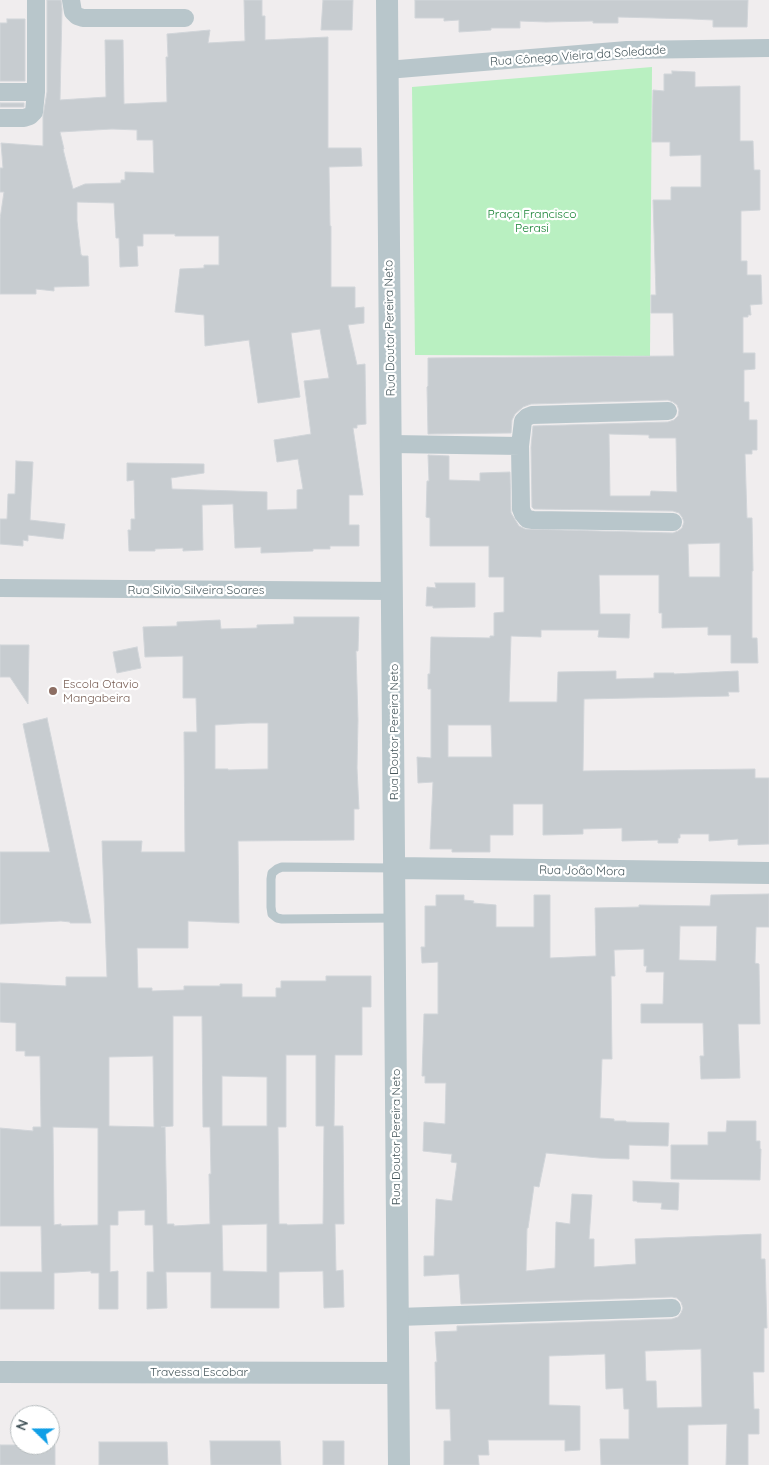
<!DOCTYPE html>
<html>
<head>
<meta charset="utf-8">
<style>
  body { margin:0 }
  #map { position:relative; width:769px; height:1465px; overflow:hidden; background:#f0edee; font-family:Quicksand,sans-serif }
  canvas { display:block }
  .north { position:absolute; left:10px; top:1405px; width:50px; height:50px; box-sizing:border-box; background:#fff; border:1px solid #b5bbbd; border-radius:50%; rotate:292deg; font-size:14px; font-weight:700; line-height:20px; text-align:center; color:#45565b }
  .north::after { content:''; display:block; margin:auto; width:18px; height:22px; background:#119fe6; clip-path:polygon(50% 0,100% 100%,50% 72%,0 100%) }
</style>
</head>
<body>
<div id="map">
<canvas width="769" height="1465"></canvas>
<div class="north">N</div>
</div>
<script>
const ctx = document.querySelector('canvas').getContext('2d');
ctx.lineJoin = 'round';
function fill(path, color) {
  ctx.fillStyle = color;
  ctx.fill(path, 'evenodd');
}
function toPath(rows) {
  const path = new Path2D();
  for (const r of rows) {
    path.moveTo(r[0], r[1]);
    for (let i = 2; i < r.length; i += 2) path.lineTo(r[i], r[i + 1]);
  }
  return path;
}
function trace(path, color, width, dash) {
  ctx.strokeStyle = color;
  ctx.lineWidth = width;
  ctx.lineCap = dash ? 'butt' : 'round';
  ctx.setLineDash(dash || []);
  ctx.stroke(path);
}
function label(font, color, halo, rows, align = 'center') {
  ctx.font = font + ' Quicksand,sans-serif';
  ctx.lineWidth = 4.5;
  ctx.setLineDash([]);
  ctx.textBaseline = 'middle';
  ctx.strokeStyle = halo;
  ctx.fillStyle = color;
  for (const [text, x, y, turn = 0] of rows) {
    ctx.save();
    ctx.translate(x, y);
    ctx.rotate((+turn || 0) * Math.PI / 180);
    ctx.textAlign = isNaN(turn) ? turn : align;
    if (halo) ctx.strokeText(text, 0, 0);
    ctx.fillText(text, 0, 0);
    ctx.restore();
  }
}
fill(toPath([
  [652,67,650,356,415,355,412,87]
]), '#b9f0c1');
const building = toPath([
  [47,0,61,0,62,9,60,100,106,97,105,40,123,40,124,104,167,102,166,57,168,57,167,34,210,30,208,43,245,41,244,0,262,0,262,16,265,16,265,40,328,37,328,148,361,148,362,166,329,167,330,226,331,226,331,287,355,287,355,308,364,307,364,323,348,325,357,365,365,364,366,424,357,425,357,428,353,428,363,495,349,495,349,525,359,525,359,546,330,546,330,549,313,549,313,551,261,553,261,547,235,548,233,504,202,505,203,550,183,551,183,548,155,549,155,551,129,551,128,530,131,530,131,519,135,519,134,480,127,481,127,463,204,464,204,473,171,478,172,489,267,492,267,510,297,509,297,490,303,489,298,459,277,462,274,440,311,434,304,381,329,378,320,329,291,333,300,397,258,403,249,340,205,346,204,315,175,312,180,269,204,268,204,265,219,265,219,236,175,236,175,234,143,234,143,246,137,246,138,266,120,267,119,238,116,238,114,203,77,202,77,221,81,255,82,255,82,256,88,256,89,286,54,287,54,291,36,289,36,294,0,294,0,219,4,192,0,192,0,168,3,168,1,143,43,146,43,116,47,92,47,0],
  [112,129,137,130,137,140,153,140,154,173,125,172,125,180,121,180,121,183,85,184,73,189,63,149,64,149,60,132,112,129],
  [323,0,353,0,352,30,321,30,323,0],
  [415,0,748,0,747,27,713,27,713,20,692,19,618,17,618,23,593,23,593,21,546,22,520,21,520,28,491,28,491,30,459,32,459,20,444,21,444,18,415,18,415,0],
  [7,19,25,19,25,81,0,81,0,23,7,23,7,19],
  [672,71,695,72,695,87,740,86,740,141,753,141,754,170,760,170,760,210,741,211,741,261,747,261,747,275,761,275,762,304,750,305,751,315,748,315,748,317,743,317,743,353,755,353,755,369,744,370,744,402,749,402,749,420,757,420,757,450,752,450,752,454,745,454,747,518,752,518,753,571,752,571,752,638,757,638,758,663,731,663,731,635,708,635,708,627,662,628,662,613,659,613,659,575,599,575,600,614,630,614,629,638,598,637,599,630,541,630,541,637,511,636,509,702,557,702,558,672,616,671,616,679,654,678,654,673,674,673,674,674,738,671,739,692,728,692,729,696,584,699,583,771,755,769,755,778,769,778,769,844,738,845,738,839,709,841,709,834,680,834,680,838,678,838,678,843,658,843,658,840,622,841,622,828,583,829,583,834,543,835,543,804,513,804,513,835,490,835,490,852,452,852,452,849,430,849,433,782,418,783,417,757,431,758,431,689,428,689,428,674,430,674,431,637,490,638,490,636,494,636,494,613,504,612,504,577,489,577,489,546,430,546,430,518,426,517,427,481,429,481,428,455,449,456,449,480,480,481,480,473,510,472,511,513,519,526,525,529,673,533,678,531,682,528,684,522,682,517,679,513,673,511,534,509,532,507,531,447,533,426,668,422,674,420,678,416,679,410,677,405,673,402,668,400,531,404,523,407,515,414,512,420,511,433,428,434,427,387,428,386,428,358,674,356,673,313,651,313,651,295,656,295,653,200,671,200,671,187,701,187,701,155,670,156,670,142,652,142,653,90,664,91,664,74,672,74,672,71],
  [609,434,649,435,649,438,676,438,677,492,651,491,650,496,610,496,609,434],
  [720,543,720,577,689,577,688,544,720,543],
  [448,725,491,725,492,757,448,757,448,725],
  [0,103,24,103,24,107,0,107,0,103],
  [16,461,33,462,30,520,65,524,63,539,28,535,28,541,23,540,23,546,0,544,0,519,7,519,8,494,15,494,16,461],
  [435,583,475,583,475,607,433,608,433,606,426,606,427,587,436,588,435,583],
  [294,617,359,617,358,651,356,651,358,720,357,768,359,809,354,809,354,840,238,841,239,923,188,921,188,948,137,948,138,988,152,988,152,991,184,990,184,986,220,986,220,984,242,984,242,997,276,997,276,988,281,988,281,981,326,981,326,976,371,976,371,1007,362,1007,362,1055,335,1055,334,1126,343,1126,344,1224,335,1224,336,1271,343,1270,344,1307,324,1308,323,1271,279,1272,279,1308,211,1308,211,1272,166,1272,167,1308,147,1309,147,1272,154,1272,153,1225,145,1225,145,1210,118,1211,118,1225,110,1225,110,1272,118,1271,118,1309,99,1309,99,1273,91,1273,91,1271,54,1273,54,1309,0,1309,0,1272,42,1272,41,1226,0,1226,0,1128,33,1131,33,1127,41,1127,40,1056,25,1056,25,1051,16,1051,16,1023,0,1022,0,983,66,986,66,977,107,977,102,841,142,841,141,852,185,852,184,732,197,732,196,698,183,698,183,656,145,657,143,627,177,626,177,622,220,620,221,629,257,628,257,625,294,624,294,617],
  [249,723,268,723,268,769,228,770,228,769,215,769,215,725,249,723],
  [173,1016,202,1016,203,1127,210,1127,211,1174,209,1174,210,1224,174,1226,174,1224,167,1224,165,1127,161,1127,173,1126,173,1016],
  [286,1055,316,1055,316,1126,324,1126,323,1224,287,1225,287,1224,279,1224,278,1127,286,1127,286,1055],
  [153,1056,154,1127,109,1126,109,1057,153,1056],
  [222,1076,267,1077,267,1126,222,1126,222,1076],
  [53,1127,98,1128,98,1225,61,1226,61,1224,54,1225,53,1127],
  [267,1224,267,1272,223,1271,222,1225,267,1224],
  [0,645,29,645,28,704,10,677,0,677,0,645],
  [137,647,141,668,117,673,113,652,137,647],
  [47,718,91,923,70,923,70,922,61,921,0,924,0,852,50,852,23,724,47,718],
  [769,894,769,927,756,927,755,963,759,964,760,1024,738,1024,740,1078,701,1079,700,1056,704,1056,703,1023,641,1023,641,1004,663,1004,664,972,646,972,647,966,644,966,644,949,614,950,615,976,611,976,612,1059,602,1059,600,1118,614,1119,614,1121,626,1121,626,1122,669,1123,668,1146,629,1145,629,1159,599,1158,546,1153,539,1187,534,1186,528,1228,527,1228,526,1271,555,1268,556,1222,570,1224,572,1194,592,1195,589,1239,594,1239,594,1267,636,1264,635,1239,761,1234,761,1259,765,1259,767,1328,764,1328,764,1372,753,1372,754,1409,759,1409,759,1434,748,1434,748,1465,726,1465,727,1424,688,1425,688,1465,601,1465,600,1439,629,1439,629,1409,624,1409,623,1388,606,1389,605,1354,549,1356,549,1405,580,1406,580,1450,565,1451,565,1440,488,1440,489,1455,478,1455,479,1465,444,1465,444,1441,451,1441,450,1409,436,1409,435,1362,437,1362,435,1332,457,1331,457,1326,462,1326,672,1319,678,1317,681,1313,683,1308,681,1302,677,1298,672,1297,461,1304,459,1274,424,1276,424,1256,434,1256,436,1199,452,1201,457,1163,451,1162,452,1154,450,1154,423,1151,424,1122,445,1124,446,1083,425,1083,425,1076,422,1076,424,1014,438,1014,438,962,422,963,421,947,425,947,425,906,436,906,436,895,464,895,464,900,474,901,473,903,496,905,496,927,534,927,534,895,550,895,550,958,596,956,595,908,639,907,639,905,710,906,711,895,769,894],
  [680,926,717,926,716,961,679,960,680,926],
  [701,1349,702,1407,657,1408,656,1381,646,1381,645,1351,701,1349],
  [727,1121,756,1121,756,1141,760,1141,760,1149,761,1149,760,1180,671,1179,671,1145,708,1145,708,1132,726,1132,727,1121],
  [633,1181,679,1183,678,1210,661,1209,662,1203,637,1202,637,1201,633,1201,633,1181],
  [210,1441,280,1441,281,1465,211,1465,210,1441],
  [323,1441,344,1441,344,1465,323,1465,323,1441],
  [99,1442,167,1442,168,1465,99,1465,99,1442],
  [0,1445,55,1445,55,1465,0,1465,0,1445]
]);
fill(building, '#c7ccd0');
trace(building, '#d1d5d9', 1);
trace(toPath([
  [394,868,282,867,277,869,272,873,271,879,271,907,272,914,277,918,282,919,395,918]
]), '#b8c6cb', 9);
trace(toPath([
  [71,0,73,12,77,16,83,18,185,18],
  [387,70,627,50,769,48],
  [0,92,36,92],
  [0,118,24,118,30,116,34,112,36,92,36,0],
  [392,444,520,446,521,509,523,514,527,519,533,520,673,522],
  [520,446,523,421,527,417,532,415,668,411],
  [0,588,393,591],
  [398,1317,672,1308]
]), '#b8c6cb', 18);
trace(toPath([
  [387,0,399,1465],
  [395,868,769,873],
  [0,1372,398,1373]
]), '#b8c6cb', 22);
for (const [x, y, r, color] of [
  [53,691,5,"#8d6e63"]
]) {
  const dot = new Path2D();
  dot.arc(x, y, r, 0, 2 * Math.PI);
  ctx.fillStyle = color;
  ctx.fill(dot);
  trace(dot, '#fff', 2);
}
label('12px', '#45565b', '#fff', [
  ["Rua Cônego Vieira da Soledade",578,56,-4],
  ["Rua Doutor Pereira Neto",390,328,-91],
  ["Rua Silvio Silveira Soares",196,590],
  ["Rua Doutor Pereira Neto",394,732,-90],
  ["Rua João Mora",582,871,1],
  ["Rua Doutor Pereira Neto",396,1137,-90],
  ["Travessa Escobar",199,1372]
]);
label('12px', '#138030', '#fff', [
  ["Praça Francisco",532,214],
  ["Perasi",532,228]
]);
label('12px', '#785e54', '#fff', [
  ["Escola Otavio",63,684],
  ["Mangabeira",63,698]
], 'left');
</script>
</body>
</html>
